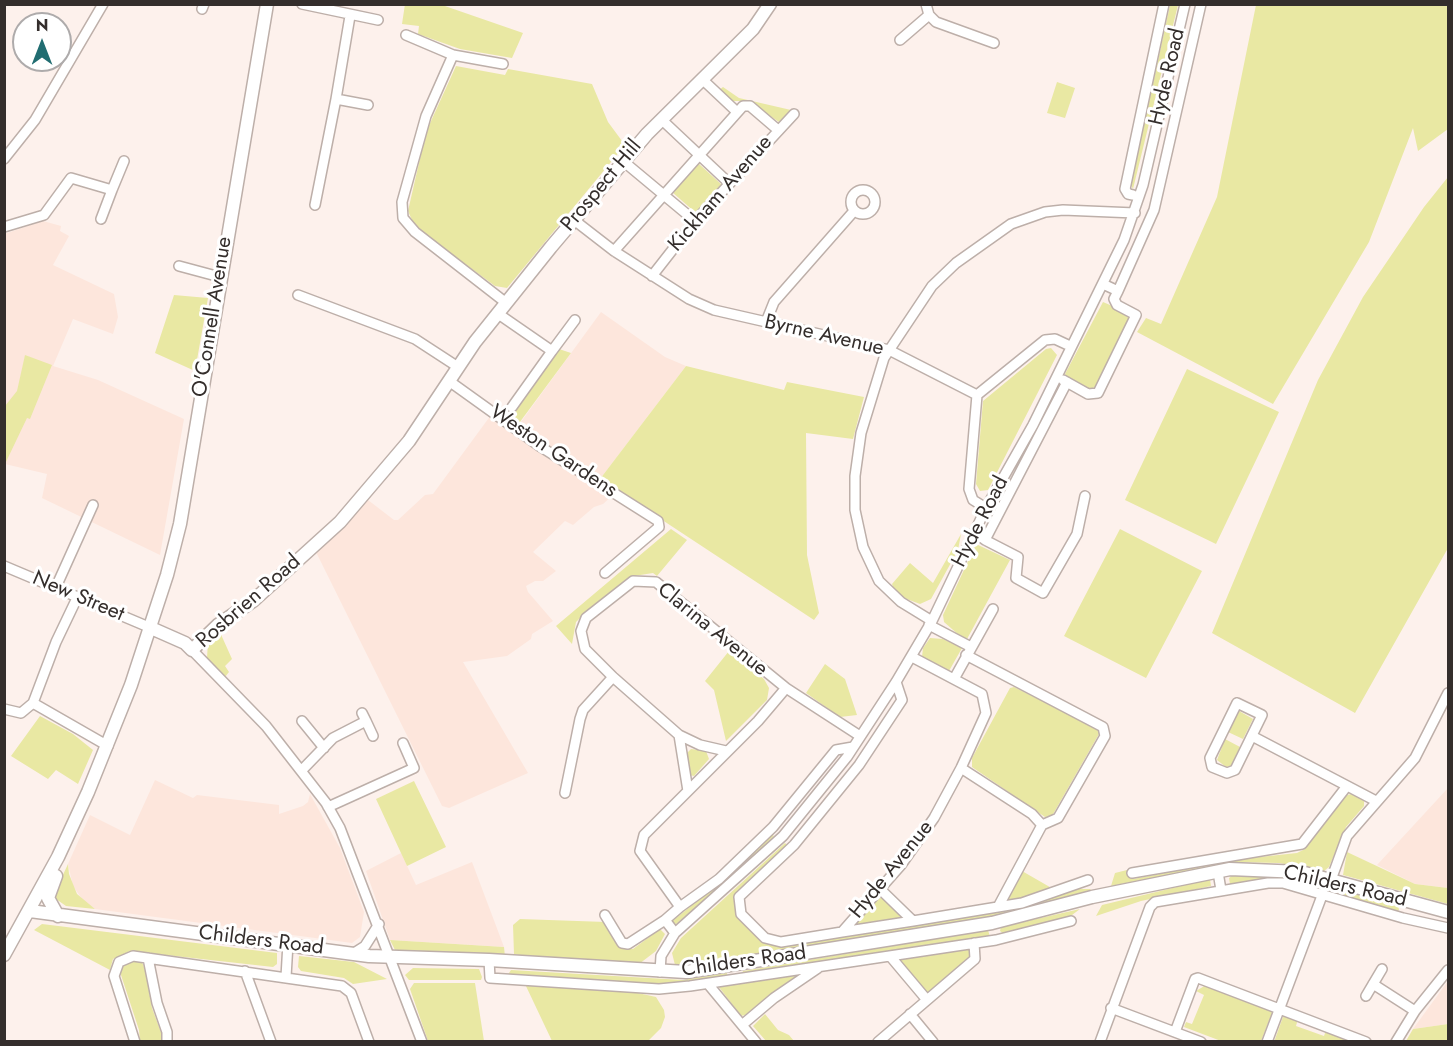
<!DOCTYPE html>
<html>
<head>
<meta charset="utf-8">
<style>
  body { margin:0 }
  #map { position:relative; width:1453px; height:1046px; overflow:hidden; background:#fdf1ec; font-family:Jost,sans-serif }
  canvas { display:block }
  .frame { position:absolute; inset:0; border:6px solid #342e2c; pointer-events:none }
  .north { position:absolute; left:12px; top:12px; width:60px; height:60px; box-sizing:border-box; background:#fff; border:2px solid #aeabab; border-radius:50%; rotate:0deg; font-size:16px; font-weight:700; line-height:24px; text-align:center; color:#342e2c }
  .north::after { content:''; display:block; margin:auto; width:21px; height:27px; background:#216d71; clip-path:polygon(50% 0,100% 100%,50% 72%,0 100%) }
</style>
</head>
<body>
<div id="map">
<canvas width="1453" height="1046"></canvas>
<div class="frame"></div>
<div class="north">N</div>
</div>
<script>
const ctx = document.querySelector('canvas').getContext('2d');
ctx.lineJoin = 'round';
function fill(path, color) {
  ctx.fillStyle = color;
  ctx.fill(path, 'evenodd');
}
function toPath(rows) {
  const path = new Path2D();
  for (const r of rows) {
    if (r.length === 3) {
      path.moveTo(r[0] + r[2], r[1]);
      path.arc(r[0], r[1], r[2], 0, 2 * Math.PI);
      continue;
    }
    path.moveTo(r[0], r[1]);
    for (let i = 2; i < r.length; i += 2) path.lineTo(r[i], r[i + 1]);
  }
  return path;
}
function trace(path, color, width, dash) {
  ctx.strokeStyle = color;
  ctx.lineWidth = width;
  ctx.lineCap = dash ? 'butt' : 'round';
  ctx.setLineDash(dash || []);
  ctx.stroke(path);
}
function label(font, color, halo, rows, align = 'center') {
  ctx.font = font + ' Jost,sans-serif';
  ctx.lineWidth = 6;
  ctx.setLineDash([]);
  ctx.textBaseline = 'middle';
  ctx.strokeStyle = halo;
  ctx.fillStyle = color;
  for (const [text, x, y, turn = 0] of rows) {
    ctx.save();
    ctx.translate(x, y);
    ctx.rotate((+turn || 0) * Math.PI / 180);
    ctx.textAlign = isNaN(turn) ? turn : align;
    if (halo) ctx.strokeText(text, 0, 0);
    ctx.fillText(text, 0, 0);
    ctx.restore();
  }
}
fill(toPath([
  [43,221,61,226,60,231,69,236,53,265,114,294,118,317,113,334,73,319,53,366,98,380,184,419,160,555,42,498,47,474,5,464,4,234],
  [601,312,665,357,686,366,597,483,613,495,603,504,594,507,573,525,565,521,533,552,556,571,543,581,535,581,526,586,528,592,553,621,532,634,531,639,507,656,463,662,528,773,449,808,442,806,315,550,368,500,394,520,398,520,425,495,433,494,491,415,515,430],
  [155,780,193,798,197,795,279,805,279,814,303,806,308,802,310,794,340,848,364,912,360,937,352,943,315,938,95,909,84,902,73,886,68,864,90,815,130,835],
  [1448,788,1448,888,1415,884,1377,865],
  [401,853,416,885,472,862,504,947,390,940,366,871],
  [1448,981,1448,1024,1413,1029]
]), '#fde6dc');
fill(toPath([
  [405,4,442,5,523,33,512,58,460,49,418,34,419,26,402,24],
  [1170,5,1178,5,1133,189,1131,185],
  [1256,5,1448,5,1448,129,1418,151,1413,128,1369,242,1273,404,1137,332,1146,318,1161,324,1217,197],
  [456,66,505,75,508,69,592,84,608,122,625,145,507,288,495,286,415,227,408,211,426,132],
  [1057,82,1075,88,1065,118,1047,113],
  [723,87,739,98,791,110,779,122,748,101,733,101,719,90],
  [698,163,722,185,696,213,672,192],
  [1448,177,1448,548,1355,713,1212,633,1318,380,1363,297,1424,207],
  [174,295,208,298,195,371,155,353],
  [1103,302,1117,308,1130,319,1096,387,1089,389,1067,379,1065,374],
  [1051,348,1057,355,988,490,980,491,976,484,983,401,1046,349],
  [559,349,571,353,514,430,502,422],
  [25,355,52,365,30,419,27,418,5,464,5,406,17,391],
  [686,366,784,390,787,382,864,397,853,439,806,433,807,555,819,613,814,620,600,479],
  [1187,369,1279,412,1216,544,1125,500],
  [671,529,687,540,657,576,653,573,634,576,590,608,576,622,572,644,556,626],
  [1120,529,1202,571,1146,678,1064,636],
  [961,534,958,550,931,599,920,604,896,595,892,584,910,563,933,583],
  [976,544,1010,560,967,639,960,636,944,622,943,615],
  [219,630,232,659,225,666,229,672,225,677,207,658,208,642],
  [930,638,943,639,962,648,949,671,922,657,923,648],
  [729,651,764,679,769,688,767,700,726,741,714,690,705,681],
  [825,664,845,679,857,715,840,717,806,693],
  [1014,687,1097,728,1099,734,1052,816,1045,817,972,767,972,758,1010,688],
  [1239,711,1253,719,1243,739,1228,732],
  [40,716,73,734,93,750,78,784,56,770,48,779,11,756],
  [1225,739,1240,747,1231,766,1226,767,1217,760],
  [691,749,706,751,709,759,694,776,689,775,686,754],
  [414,781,446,847,407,866,376,799],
  [1351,794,1364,801,1364,806,1346,827,1329,867,1324,871,1279,863,1234,862,1111,886,1115,873,1127,870,1133,879,1241,859,1297,853,1305,849,1344,796],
  [771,834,774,836,729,880,676,924,671,922,726,878],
  [785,843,787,845,738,894,734,903,737,916,764,942,781,947,1015,908,1077,889,1091,889,1083,896,969,921,688,966,675,965,672,953,681,938],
  [1347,852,1415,884,1448,888,1448,904,1343,875],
  [68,864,69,874,77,894,95,909,66,906,56,899,55,892],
  [1022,871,1055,890,1008,903,1005,900],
  [1233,875,1289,876,1331,886,1329,891,1277,877,1230,884,1229,878],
  [1210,879,1211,886,1141,901,1096,916,1102,905],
  [1340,888,1398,905,1399,910,1397,912,1338,894],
  [877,898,883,898,903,916,901,921,857,927,853,925],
  [1080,909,1068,918,1005,935,1000,931,1001,927],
  [520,919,606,922,623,949,633,949,660,929,665,934,656,951,639,964,533,958,514,954,513,925],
  [42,924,277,953,277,964,273,967,130,951,113,959,110,970,34,930],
  [988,930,990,937,744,975,742,973,743,971],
  [390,940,504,947,505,957,409,953,395,950],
  [971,949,971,960,931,993,922,991,900,962,900,959],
  [299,956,354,962,387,979,353,984,344,978,301,971,298,967],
  [138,960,143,964,146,974,152,1008,162,1035,161,1041,140,1041,139,1030,121,975,120,970,126,961],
  [413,968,479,969,482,977,481,980,409,980,405,975],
  [511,970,683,980,727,973,728,978,662,986,507,976],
  [800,975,745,1015,741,1016,719,987],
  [414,983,475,983,484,1041,428,1041,410,989],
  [525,984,638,993,656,997,664,1010,665,1017,661,1028,649,1040,552,1041],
  [1206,985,1270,1010,1272,1013,1261,1041,1221,1041,1184,1027,1186,1022,1192,1024,1204,995,1196,991],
  [765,1014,778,1030,789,1035,794,1041,766,1041,753,1026],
  [1284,1014,1298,1019,1296,1026,1324,1036,1326,1030,1351,1039,1350,1042,1274,1042],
  [1448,1024,1448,1041,1406,1041,1413,1029]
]), '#e9e8a3');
const minor = toPath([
  [302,4,378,20],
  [926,4,929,15,936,22,994,43],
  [202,9,204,4],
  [350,16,336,99,368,105],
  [406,35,453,55],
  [900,40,929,15],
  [503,64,453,55,426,116,402,202,403,218,415,232,505,302],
  [702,79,737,112],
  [661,119,729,183],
  [4,159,35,120,103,4],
  [623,161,695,221],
  [863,202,12],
  [112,190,124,161],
  [1133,195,1128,194,1125,189,1164,4],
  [315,205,336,99],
  [574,220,614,251,689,299,714,310,889,350,977,395,1045,340,1055,339,1070,346],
  [4,227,44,215,71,178,112,190,101,219],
  [614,251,743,106,750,106,778,130],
  [179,266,220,277],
  [652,276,695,221,794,114],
  [1118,291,1154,210,1201,4],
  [298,295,415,339,458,367],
  [497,313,552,351,575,320],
  [766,322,774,302,854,211],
  [1063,380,1088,394,1098,393,1136,315,1117,305,1114,299,1118,291,1103,284],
  [449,381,541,447,658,521,659,527,605,573],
  [977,395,969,489,973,500,986,508],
  [512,407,552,351],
  [981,537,985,540,1067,382],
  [985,540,1018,557,1016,578,1043,593,1077,534,1085,496],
  [4,566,151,628],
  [56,587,93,505],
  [77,598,56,642,33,703,108,746],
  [932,621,901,602,879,581,863,547,855,510,855,476,861,433,884,358,932,286,956,263,1011,224,1045,212,1063,210,1135,213],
  [929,625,971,647],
  [192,650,266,726,326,803,340,828,422,1042],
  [966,655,1103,727,1105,736,1058,818,1042,825],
  [954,679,993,609],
  [896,682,902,700,859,765,794,845,739,897,741,914,765,938,781,942,842,932,901,865,934,818,961,768,986,713,982,694,912,657],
  [1237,703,1262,715,1235,770,1227,773,1212,767,1210,758,1237,703],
  [4,709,21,713,33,703],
  [302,721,324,748],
  [366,721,373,736],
  [679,735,688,791],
  [1252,736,1376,801],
  [726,751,700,745,679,735,613,677,585,649,581,631,586,618,633,581,656,582,786,688,860,736],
  [961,768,1032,814,1042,825,998,907],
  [302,770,333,738,366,721,362,713],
  [565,793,580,719,583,710,613,677],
  [328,807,414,768,403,743],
  [1218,872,1221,890],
  [1132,873,1302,844,1347,786],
  [1331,880,1347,836,1415,758,1448,693],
  [880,889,913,921,1022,903,1088,880],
  [680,907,719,879,773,827,836,750,853,747],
  [605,915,622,943,628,944,665,920],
  [842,932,913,921],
  [675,933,665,920,680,907,640,851,644,835,758,721,786,688],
  [354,953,365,946,379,924],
  [890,956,927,1000],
  [148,958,157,1003,167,1032,167,1042],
  [489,960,490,978,659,989,690,986,996,940,1071,921],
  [245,971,271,1042],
  [660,972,661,956,675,933,783,836,847,757,896,682,932,621,986,508,1033,425,1124,240,1143,185,1185,4],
  [286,977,288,943],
  [708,984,756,1042],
  [1373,984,1415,1011],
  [1366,996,1382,969],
  [1111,1008,1201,1042],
  [910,1014,933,1042],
  [742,1025,774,998,818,968],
  [1175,1032,1195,979,1198,978,1366,1042],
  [135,1042,114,976,119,962,133,956,342,986,351,993,369,1042],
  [878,1042,975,959,974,943],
  [1100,1042,1150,907,1155,902,1268,883,1283,883,1403,918,1448,928],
  [1267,1042,1323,893],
  [1396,1042,1415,1011,1448,970]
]);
const major = toPath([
  [151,628,185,643,192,650,218,625,254,600,340,522,409,441,475,342,551,247,647,134,753,29,770,4],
  [56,876,48,898,58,916],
  [30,911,369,956,489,960,686,972,992,923,1092,897,1230,869,1301,872,1448,912],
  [4,955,58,857,88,792,131,685,167,575,180,524,267,4]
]);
trace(minor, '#bdafa9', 12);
trace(major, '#bdafa9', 15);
trace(minor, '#fff', 9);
trace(major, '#fff', 12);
label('21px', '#342e2c', '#fff', [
  ["Hyde Road",1168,77,-77],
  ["Prospect Hill",602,186,-50],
  ["Kickham Avenue",721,194,-49],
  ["O'Connell Avenue",213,317,-81],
  ["Byrne Avenue",824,336,13],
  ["Weston Gardens",553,452,34],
  ["Hyde Road",981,522,-63],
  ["New Street",78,597,23],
  ["Rosbrien Road",249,602,-41],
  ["Clarina Avenue",712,630,39],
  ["Hyde Avenue",892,870,-51],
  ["Childers Road",1345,887,13],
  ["Childers Road",261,941,7],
  ["Childers Road",744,962,-8]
]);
</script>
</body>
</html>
